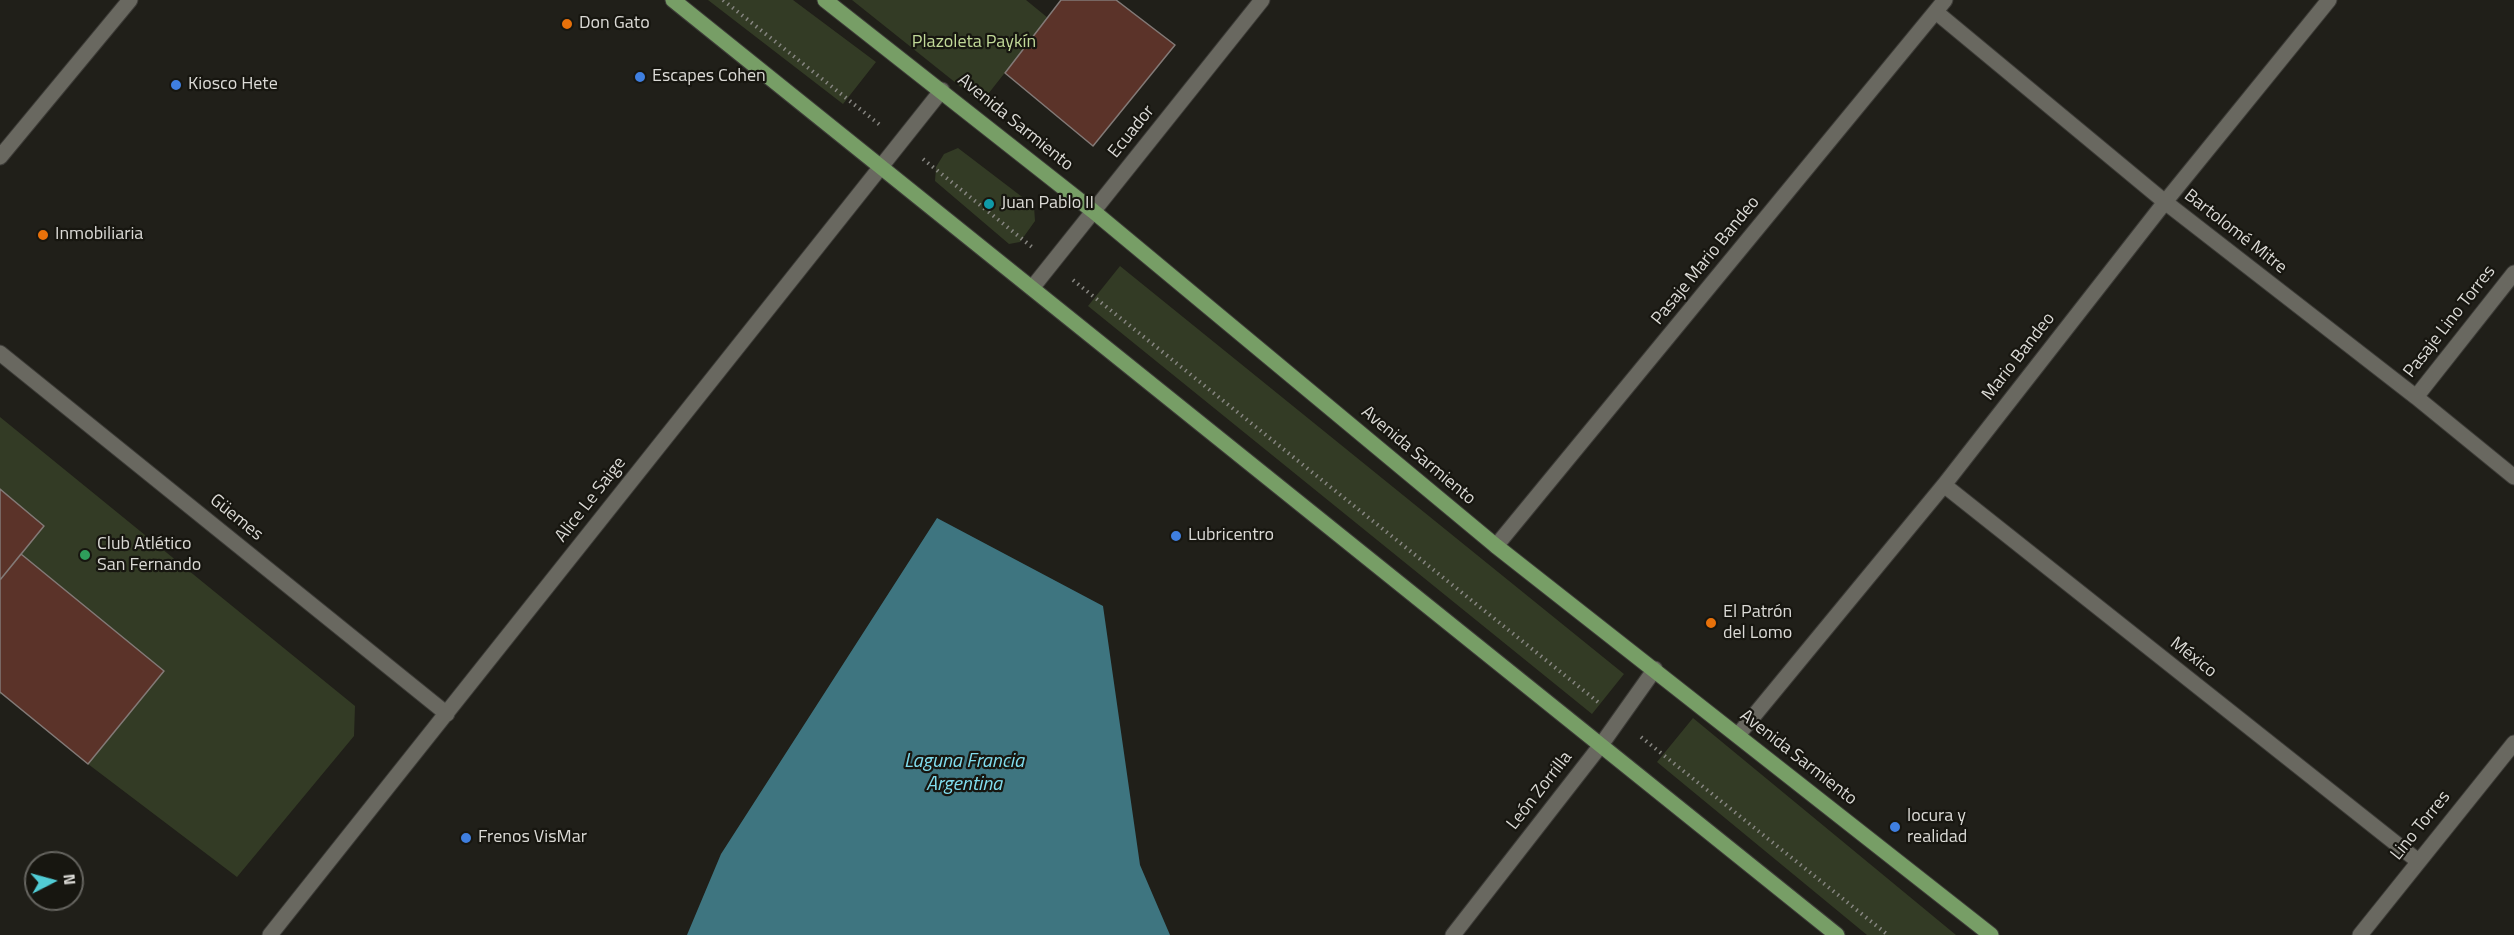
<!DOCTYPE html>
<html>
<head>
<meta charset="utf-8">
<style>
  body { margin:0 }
  #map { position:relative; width:2514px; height:935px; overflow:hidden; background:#201f19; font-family:"Titillium Web",sans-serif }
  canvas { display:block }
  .north { position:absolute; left:24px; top:851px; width:60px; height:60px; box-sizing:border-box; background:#171610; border:2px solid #65645f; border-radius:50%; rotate:84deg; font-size:16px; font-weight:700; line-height:24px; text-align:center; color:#dbdad6 }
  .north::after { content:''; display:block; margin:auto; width:21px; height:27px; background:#51ccd5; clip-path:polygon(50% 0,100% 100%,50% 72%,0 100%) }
</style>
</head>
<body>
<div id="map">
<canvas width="2514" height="935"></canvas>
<div class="north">N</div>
</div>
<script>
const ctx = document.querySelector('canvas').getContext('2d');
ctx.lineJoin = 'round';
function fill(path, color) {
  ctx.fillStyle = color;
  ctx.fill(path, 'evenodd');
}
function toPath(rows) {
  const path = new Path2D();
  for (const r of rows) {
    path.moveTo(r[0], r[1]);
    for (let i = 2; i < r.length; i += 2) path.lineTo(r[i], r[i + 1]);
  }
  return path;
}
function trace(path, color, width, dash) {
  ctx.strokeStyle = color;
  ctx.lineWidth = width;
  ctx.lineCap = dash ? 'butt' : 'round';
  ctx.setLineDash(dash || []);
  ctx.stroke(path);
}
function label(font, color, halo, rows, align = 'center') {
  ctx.font = font + ' "Titillium Web",sans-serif';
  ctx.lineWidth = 4.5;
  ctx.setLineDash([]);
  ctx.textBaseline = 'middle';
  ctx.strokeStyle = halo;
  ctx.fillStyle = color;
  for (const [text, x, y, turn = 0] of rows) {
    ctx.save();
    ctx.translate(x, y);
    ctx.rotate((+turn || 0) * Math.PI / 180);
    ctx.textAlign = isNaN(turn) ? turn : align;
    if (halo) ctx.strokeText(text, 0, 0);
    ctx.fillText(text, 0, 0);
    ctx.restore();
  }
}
fill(toPath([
  [708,0,793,0,876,62,843,104],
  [852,0,1026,0,1048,18,981,103],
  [958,148,1034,206,1035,221,1020,242,1009,244,935,181,936,167,944,154],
  [1120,266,1624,674,1592,714,1088,306],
  [0,417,355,706,354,736,237,877,88,764,2,693,0,695],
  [1693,718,1956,935,1867,935,1657,762]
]), '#333b25');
fill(toPath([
  [937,518,1103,606,1140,865,1170,935,687,935,721,854]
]), '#3e7580');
const building = toPath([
  [1061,0,1116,0,1175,45,1093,146,1005,73,1061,0],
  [0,489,44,526,0,580,0,489],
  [21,554,164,671,88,764,0,692,0,580,21,554]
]);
fill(building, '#5b3329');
trace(building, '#837a77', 1.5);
const minor = toPath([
  [1936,12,2165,202,2416,397,2514,477],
  [0,157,130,0],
  [1032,288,1262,0],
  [0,353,447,714],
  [2416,397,2514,273],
  [1944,485,2418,861],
  [1496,546,1945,0],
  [1738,735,1944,485,2165,202,2329,0],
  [270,935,942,90],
  [1453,935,1601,745,1655,669],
  [2360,935,2514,743]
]);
const primary = toPath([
  [673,0,1837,935],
  [825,0,1093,211,1496,546,1991,935]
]);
trace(minor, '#3c3b37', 17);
trace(primary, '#3c3b37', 17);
trace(toPath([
  [723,0,880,125],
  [923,159,1032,247],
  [1073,280,1598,702],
  [1641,737,1888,935]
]), '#868580', 4, [1.5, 4.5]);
trace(minor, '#696860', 15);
trace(primary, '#779e66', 15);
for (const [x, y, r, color] of [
  [567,24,6,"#e8710a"],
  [640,77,6,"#3f7fe0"],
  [176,85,6,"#3f7fe0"],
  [989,204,6,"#0f9aa8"],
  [43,235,6,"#e8710a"],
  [1176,536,6,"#3f7fe0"],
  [85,555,6,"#2e9e5b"],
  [1711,623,6,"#e8710a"],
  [1895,827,6,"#3f7fe0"],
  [466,838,6,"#3f7fe0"]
]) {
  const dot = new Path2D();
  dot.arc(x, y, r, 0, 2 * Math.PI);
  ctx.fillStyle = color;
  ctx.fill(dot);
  trace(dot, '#171610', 2);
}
label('18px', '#dbdad6', '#171610', [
  ["Don Gato",579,24],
  ["Escapes Cohen",652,77],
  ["Kiosco Hete",188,85],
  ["Juan Pablo II",1001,204],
  ["Inmobiliaria",55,235],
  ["Lubricentro",1188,536],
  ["Club Atlético",97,545],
  ["San Fernando",97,566],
  ["El Patrón",1723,613],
  ["del Lomo",1723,634],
  ["locura y",1907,817],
  ["realidad",1907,838],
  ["Frenos VisMar",478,838]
], 'left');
label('18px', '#c1d998', '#171610', [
  ["Plazoleta Paykín",974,43]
]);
label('18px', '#dbdad6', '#171610', [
  ["Avenida Sarmiento",1015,123,39],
  ["Ecuador",1132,132,-51],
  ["Bartolomé Mitre",2235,232,38],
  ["Pasaje Mario Bandeo",1706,261,-51],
  ["Pasaje Lino Torres",2450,322,-52],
  ["Mario Bandeo",2019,357,-52],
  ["Avenida Sarmiento",1418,456,40],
  ["Alice Le Saige",591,500,-52],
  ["Güemes",236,518,39],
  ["México",2193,658,38],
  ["Avenida Sarmiento",1798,758,38],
  ["León Zorrilla",1540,791,-52],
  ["Lino Torres",2421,826,-51]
]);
label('italic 20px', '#81ddee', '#171610', [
  ["Laguna Francia",964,762],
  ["Argentina",964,785]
]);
</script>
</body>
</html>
